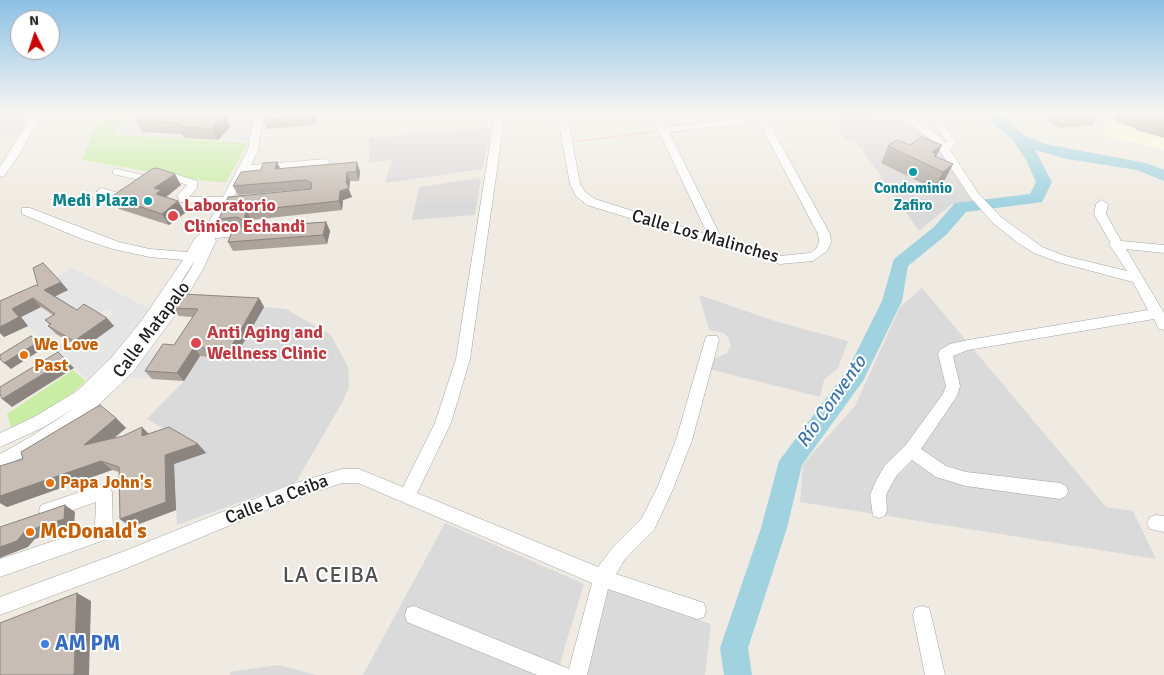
<!DOCTYPE html>
<html>
<head>
<meta charset="utf-8">
<style>
  body { margin:0 }
  #map { position:relative; width:1164px; height:675px; overflow:hidden; background:#efebe2; font-family:Signika,sans-serif }
  canvas { display:block }
  .north { position:absolute; left:10px; top:10px; width:50px; height:50px; box-sizing:border-box; background:#fff; border:1px solid #a5a5a5; border-radius:50%; rotate:356deg; font-size:14px; font-weight:700; line-height:20px; text-align:center; color:#1d1d1d }
  .north::after { content:''; display:block; margin:auto; width:18px; height:22px; background:#ca0002; clip-path:polygon(50% 0,100% 100%,50% 72%,0 100%) }
</style>
</head>
<body>
<div id="map">
<canvas width="1164" height="675"></canvas>
<div class="north">N</div>
</div>
<script>
const ctx = document.querySelector('canvas').getContext('2d');
ctx.lineJoin = 'round';
function fill(path, color) {
  ctx.fillStyle = color;
  ctx.fill(path, 'evenodd');
}
function toPath(rows) {
  const path = new Path2D();
  for (const r of rows) {
    path.moveTo(r[0], r[1]);
    for (let i = 2; i < r.length; i += 2) path.lineTo(r[i], r[i + 1]);
  }
  return path;
}
function trace(path, color, width, dash) {
  ctx.strokeStyle = color;
  ctx.lineWidth = width;
  ctx.lineCap = dash ? 'butt' : 'round';
  ctx.setLineDash(dash || []);
  ctx.stroke(path);
}
function label(font, color, halo, rows, align = 'center') {
  ctx.font = font + ' Signika,sans-serif';
  ctx.lineWidth = 4;
  ctx.setLineDash([]);
  ctx.textBaseline = 'middle';
  ctx.strokeStyle = halo;
  ctx.fillStyle = color;
  for (const [text, x, y, turn = 0] of rows) {
    ctx.save();
    ctx.translate(x, y);
    ctx.rotate((+turn || 0) * Math.PI / 180);
    ctx.textAlign = isNaN(turn) ? turn : align;
    if (halo) ctx.strokeText(text, 0, 0);
    ctx.fillText(text, 0, 0);
    ctx.restore();
  }
}
fill(toPath([
  [0,113,31,113,16,138,0,136],
  [853,113,891,116,904,121,931,138,973,201,952,204,919,231,855,140,846,141,829,115],
  [492,127,482,169,385,183,392,160,369,163,369,138],
  [481,178,475,215,412,220,419,187],
  [922,288,1106,507,1133,511,1156,559,800,502,803,464,855,406,900,307],
  [699,295,778,322,848,341,838,368,824,380,820,397,708,369,712,360,727,353,731,346,729,339,724,333,709,330],
  [264,307,286,309,331,335,348,367,349,387,343,401,296,482,177,525,174,464,177,437,147,419,184,381,200,356,234,358],
  [445,523,584,584,562,656,559,675,363,675],
  [606,589,711,624,705,675,584,675],
  [278,665,317,675,230,675,230,672]
]), '#dbdada');
fill(toPath([
  [1106,113,1164,113,1164,150,1105,136]
]), '#ffffdb');
fill(toPath([
  [104,113,134,113,114,134,248,143,226,182,205,181,82,160,100,116],
  [73,370,86,381,53,409,12,430,7,414]
]), '#c9eda4');
fill(toPath([
  [137,113,207,113,184,138,116,133],
  [231,113,253,113,249,141,218,140,230,127,224,120],
  [72,268,151,310,130,340,89,381,53,348,66,340,82,349,104,321,114,313,108,309,44,341,20,318,49,303,56,277],
  [149,351,170,352,152,379,130,377]
]), '#e5e5e5');
fill(toPath([
  [986,113,1000,113,1023,134,1045,144,1146,163,1164,170,1164,181,1137,170,1067,159,1035,150,1052,182,1042,202,966,212,946,235,908,266,902,301,863,381,802,465,787,528,748,648,752,675,724,675,720,648,761,528,779,461,848,369,882,301,894,259,934,227,955,203,1030,194,1036,182,1026,160,1013,140,996,126,986,113]
]), '#a0d2e0');
const minor = toPath([
  [33,113,43,113,19,155,4,176,0,177,0,167,33,113],
  [254,113,264,113,258,150,251,165,326,159,331,162,326,165,248,172,233,198,238,201,230,204,216,230,242,228,248,232,242,236,215,238,216,241,203,269,178,311,133,372,92,411,44,446,0,469,0,454,32,436,76,407,44,427,0,447,0,433,34,417,77,391,111,358,142,320,183,260,150,257,113,249,82,239,22,214,22,208,30,208,119,242,150,249,187,252,195,238,203,232,219,204,180,202,177,196,187,185,168,178,155,177,154,175,159,172,169,172,197,181,197,188,189,197,223,197,248,150,254,113],
  [195,260,191,268,168,305,158,318,195,260],
  [495,113,505,113,470,359,451,423,417,493,598,567,613,547,642,518,658,486,676,440,705,340,707,336,717,336,719,340,692,440,673,489,654,530,625,559,616,574,704,603,706,610,704,617,697,619,608,589,587,675,537,675,407,622,405,615,407,608,414,606,569,669,592,583,358,483,342,483,291,500,122,570,0,615,0,597,122,552,289,485,342,469,359,469,403,487,435,423,456,359,495,113],
  [557,113,567,113,580,184,585,192,595,199,708,235,650,113,660,113,667,127,756,117,754,113,764,113,765,116,823,113,818,116,768,121,830,234,831,242,827,251,813,261,780,264,587,205,576,196,570,184,557,113],
  [759,122,818,234,819,242,816,249,810,253,780,256,722,239,669,132,759,122],
  [881,113,894,113,917,121,942,138,945,143,947,142,926,113,936,113,957,142,950,150,978,193,1001,217,1042,247,1065,256,1127,271,1109,244,1110,242,1094,214,1096,204,1102,200,1108,204,1106,214,1121,241,1164,245,1164,253,1126,249,1164,313,1164,330,1159,329,1154,319,968,350,953,356,960,386,957,396,921,449,946,466,966,472,1060,483,1066,486,1068,491,1066,496,1060,499,966,486,936,477,912,460,897,475,889,489,886,495,887,510,885,516,879,518,873,516,870,495,877,479,885,465,905,446,943,394,946,386,938,354,940,350,950,344,968,340,1148,310,1133,282,1058,262,1034,253,1018,243,993,223,970,197,934,142,911,125,881,113],
  [117,169,152,177,153,179,148,182,113,174,113,170,117,169],
  [131,186,135,187,135,191,116,199,96,191,102,188,115,192,131,186],
  [104,484,110,487,112,492,113,532,110,538,0,577,0,559,95,527,96,502,47,519,41,517,39,511,41,505,104,484],
  [1156,515,1164,516,1164,532,1150,529,1147,523,1150,517,1156,515],
  [922,606,929,608,931,615,945,675,925,675,913,615,915,608,922,606]
]);
trace(minor, '#a4a4a4', 1);
trace(toPath([
  [577,141,654,132]
]), '#ff7263', 1, [2, 2]);
fill(minor, '#fff');
fill(toPath([
  [265,113,317,113,315,125,267,129,263,120],
  [1046,113,1100,113,1092,125,1060,128,1048,121],
  [1114,113,1164,113,1164,138,1136,130,1135,128,1118,123,1114,119],
  [226,118,230,127,218,140,184,138,182,134,142,132,136,121],
  [910,145,953,164,944,181,934,189,881,163,888,146],
  [277,162,280,168,360,171,359,181,350,181,349,190,352,197,343,200,342,210,251,220,249,227,326,222,330,231,327,244,233,251,228,242,242,226,224,228,219,219,308,189,238,195,233,186,261,170],
  [181,185,166,197,178,201,185,213,169,225,119,209,111,197],
  [38,286,68,290,55,296,77,310,114,326,82,349,56,334,48,326,50,325,45,320,53,315,41,307,21,317,28,326,4,337,0,333,0,301],
  [259,298,264,307,234,359,200,356,184,381,152,379,145,371,174,345,193,317,179,316,172,308],
  [116,418,126,428,114,438,149,434,198,444,206,453,174,464,176,510,131,527,120,519,119,472,112,470,7,507,0,503,0,466,23,459]
]), '#aba39c');
fill(toPath([
  [214,113,231,113,226,118,230,127,218,140,212,129,213,114],
  [313,113,317,113,315,125,312,116],
  [942,145,933,162,932,152],
  [277,162,281,171,275,169],
  [357,162,360,171,359,181,356,172],
  [953,164,944,181,934,189,943,172],
  [347,172,350,181,349,190,352,197,343,200,342,210,339,201,340,191,346,182],
  [175,174,181,185,166,197,156,194,154,188],
  [178,201,185,213,169,225,162,214],
  [246,211,251,220,248,230,244,221],
  [326,222,330,231,327,244,323,235],
  [61,282,68,290,52,298,44,290],
  [33,298,41,307,21,317,28,326,4,337,0,333,0,327,12,309],
  [259,298,264,307,234,359,229,350],
  [107,318,114,326,82,349,74,341],
  [38,342,44,348,11,369,4,363],
  [194,347,200,356,184,381,177,373],
  [66,360,74,368,12,407,2,399],
  [116,418,126,428,95,454,84,445],
  [142,427,151,436,142,436],
  [198,444,206,453,174,464,176,510,131,527,120,519,165,455],
  [101,461,112,470,7,507,0,503,0,496],
  [65,505,75,512,74,526,35,539,28,547,0,558,0,547,24,532],
  [77,593,91,601,89,675,74,675]
]), '#8b847f');
const building = toPath([
  [144,113,214,113,213,114,225,115,212,129,178,126,181,123,136,121,144,113],
  [265,113,313,113,312,116,263,120,265,113],
  [1060,113,1100,113,1067,117,1060,113],
  [1154,113,1164,113,1164,115,1154,113],
  [921,137,932,141,942,145,932,152,936,154,934,156,953,164,943,172,888,146,897,140,910,145,921,137],
  [277,162,275,169,357,162,356,172,347,172,346,182,349,188,340,191,339,201,246,211,244,221,237,217,219,219,228,197,311,189,312,183,306,180,233,186,241,172,261,170,263,163,277,162],
  [157,168,175,174,154,188,161,190,156,194,178,201,162,214,111,197,152,169,157,168],
  [326,222,323,235,228,242,233,229,243,226,242,228,326,222],
  [43,263,61,282,44,290,77,310,84,304,107,318,74,341,48,326,51,324,45,320,55,314,33,298,12,309,19,317,0,327,0,301,36,285,38,286,33,268,43,263],
  [182,294,259,298,229,350,194,347,177,373,145,371,163,344,174,345,198,309,172,308,182,294],
  [31,336,38,342,4,363,0,359,0,355,31,336],
  [58,352,66,360,2,399,0,394,0,387,58,352],
  [100,405,116,418,84,445,123,436,142,427,142,436,169,427,198,444,165,455,166,502,120,519,119,467,101,461,0,496,0,466,23,459,21,452,100,405],
  [65,505,64,519,24,532,17,541,0,547,0,527,65,505],
  [77,593,74,675,0,675,0,623,77,593]
]);
fill(building, '#c7bdb5');
trace(building, '#8b847f', 1);
const sky = ctx.createLinearGradient(0, 0, 0, 207);
sky.addColorStop(0, '#8bc0e5');
sky.addColorStop(0.55, '#f8f6f2');
sky.addColorStop(1, '#f8f6f200');
ctx.fillStyle = sky;
ctx.fillRect(0, 0, 1164, 207);
for (const [x, y, r, color] of [
  [913,172,5,"#0f9aa8"],
  [148,201,5,"#0f9aa8"],
  [173,216,6,"#e0444e"],
  [196,343,6,"#e0444e"],
  [24,355,5,"#e8710a"],
  [50,483,5,"#e8710a"],
  [30,532,5,"#e8710a"],
  [45,644,5,"#3f7fe0"]
]) {
  const dot = new Path2D();
  dot.arc(x, y, r, 0, 2 * Math.PI);
  ctx.fillStyle = color;
  ctx.fill(dot);
  trace(dot, '#fff', 2);
}
label('bold 15px', '#0d838f', '#fff', [
  ["Condominio",913,189],
  ["Zafiro",913,206]
]);
label('bold 18px', '#0d838f', '#fff', [
  ["Medi Plaza",138,201]
], 'right');
label('bold 18px', '#be3a42', '#fff', [
  ["Laboratorio",184,206],
  ["Clinico Echandi",184,227],
  ["Anti Aging and",207,333],
  ["Wellness Clinic",207,354]
], 'left');
label('18px', '#1d1d1d', '#fff', [
  ["Calle Los Malinches",705,237,16],
  ["Calle Matapalo",152,330,-53],
  ["Calle La Ceiba",277,500,-21]
]);
label('bold 18px', '#c56008', '#fff', [
  ["We Love",34,345],
  ["Past",34,366],
  ["Papa John's",60,483]
], 'left');
label('italic 19px', '#4178ab', '#fff', [
  ["Río Convento",832,402,-55]
]);
label('bold 21px', '#c56008', '#fff', [
  ["McDonald's",40,532]
], 'left');
label('bold 21px', '#366cbe', '#fff', [
  ["AM PM",55,644]
], 'left');
ctx.letterSpacing = '1px';
label('22px', '#505050', '#fff', [
  ["LA CEIBA",331,576]
]);
ctx.letterSpacing = '0px';
</script>
</body>
</html>
